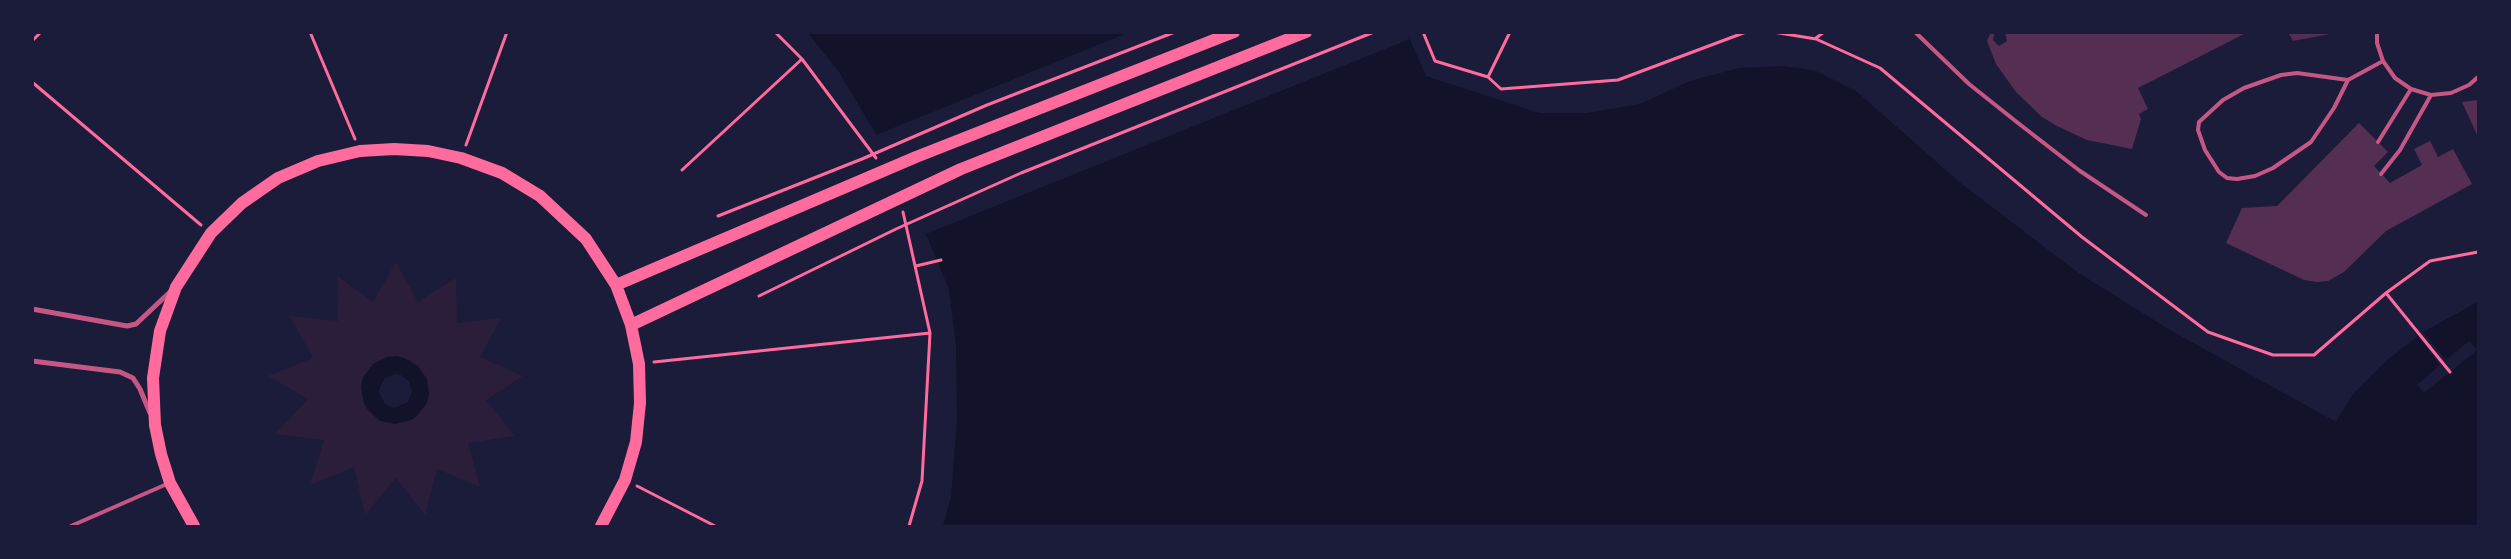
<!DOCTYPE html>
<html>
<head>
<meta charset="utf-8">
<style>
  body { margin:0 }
  #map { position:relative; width:2511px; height:559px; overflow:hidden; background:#1b1b3a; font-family:Manrope,sans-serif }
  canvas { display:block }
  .frame { position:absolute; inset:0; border:34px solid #1b1b3a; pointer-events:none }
</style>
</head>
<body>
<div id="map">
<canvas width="2511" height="559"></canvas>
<div class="frame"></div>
</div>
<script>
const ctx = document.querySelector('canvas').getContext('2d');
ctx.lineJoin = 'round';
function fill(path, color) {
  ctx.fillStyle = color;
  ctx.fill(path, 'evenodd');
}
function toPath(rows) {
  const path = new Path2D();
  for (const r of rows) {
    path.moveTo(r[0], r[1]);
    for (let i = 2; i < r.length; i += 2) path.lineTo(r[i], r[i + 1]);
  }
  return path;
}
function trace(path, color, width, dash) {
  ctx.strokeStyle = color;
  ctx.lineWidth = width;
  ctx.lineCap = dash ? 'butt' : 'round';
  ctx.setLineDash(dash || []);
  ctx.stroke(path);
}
fill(toPath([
  [396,262,418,302,456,278,457,323,501,318,480,357,523,376,486,400,515,436,468,443,480,487,437,469,425,515,396,478,365,515,354,467,310,485,324,440,275,434,308,399,268,376,313,358,290,316,338,321,337,276,373,302],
  [396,356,412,361,417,416,373,416,364,403,361,387,363,378,373,364]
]), '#2a1e3b');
fill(toPath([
  [808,33,1407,33,1426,76,1539,113,1587,113,1640,104,1690,81,1739,68,1784,66,1816,71,1856,91,1958,181,2077,272,2170,330,2336,422,2353,394,2386,361,2423,332,2478,302,2478,526,943,526,951,497,957,420,956,346,949,289,904,181,839,72],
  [396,356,404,358,418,366,427,379,429,394,427,403,417,416,411,420,395,424,380,421,368,410,364,403,361,387,363,378,373,364,387,357],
  [395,374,401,375,409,382,412,392,408,402,394,408,385,404,378,391,385,378]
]), '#12122b');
fill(toPath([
  [1407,32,1410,39,926,234,876,135,1127,33],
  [2423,332,2446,360,2469,341,2477,350,2424,393,2417,385,2440,365,2418,337]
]), '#1b1b3a');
fill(toPath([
  [1991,32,1995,32,1993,40,1999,46,2007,41,2005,32,2248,32,2138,88,2148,109,2139,114,2141,119,2132,149,2087,140,2057,126,2042,117,2016,92,1996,64,1987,41],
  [2288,32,2335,32,2335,33,2293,41],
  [2478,100,2478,137,2462,102],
  [2359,123,2388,152,2374,166,2390,183,2422,165,2414,149,2430,141,2438,157,2453,149,2472,184,2386,231,2344,272,2328,281,2317,282,2304,280,2226,243,2242,208,2277,206]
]), '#542f53');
trace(toPath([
  [310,32,355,139],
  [775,32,802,59,876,158],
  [1423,32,1435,61,1488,77],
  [1510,32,1488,77,1501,89,1618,80,1746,32],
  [1773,32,1816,39,1880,68,2082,237,2208,332,2273,355,2314,355,2386,293,2430,261,2478,252],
  [1816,38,1824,32],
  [32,41,41,32],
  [32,82,201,225],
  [466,145,507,32],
  [682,170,802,59],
  [903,212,930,333,922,481,909,526],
  [718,216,862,159,987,105,1175,32],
  [916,266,941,260],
  [2386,293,2450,372],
  [759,296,896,229,1021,173,1374,32],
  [654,362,930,333],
  [637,486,715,526]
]), '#ff6b9d', 3);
trace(toPath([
  [1915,32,1969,84,2018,123,2080,171,2146,215],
  [2377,32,2377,43,2383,61,2395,78,2411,89,2431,95,2451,93,2469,85,2478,77],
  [2348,80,2334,108,2311,142,2273,168,2255,176,2237,179,2227,178,2219,172,2205,150,2198,130,2199,122,2223,100,2244,88,2281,75,2297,73,2348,80,2383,61],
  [2378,142,2411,89],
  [2381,174,2400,150,2431,95],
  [71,526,167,484]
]), '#c65784', 4);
trace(toPath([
  [32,309,127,326,136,324,170,292],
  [32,361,120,372,133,378,140,389,150,413]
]), '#c65784', 5);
trace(toPath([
  [616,285,916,157,1234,32],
  [631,325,961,169,1306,32],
  [194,526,170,483,161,454,155,425,153,378,160,331,176,287,211,233,242,203,278,178,318,161,360,151,394,149,428,151,461,158,502,173,540,196,586,239,616,285,631,325,639,364,640,403,636,442,625,480,601,526]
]), '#ff6b9d', 12);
</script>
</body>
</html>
